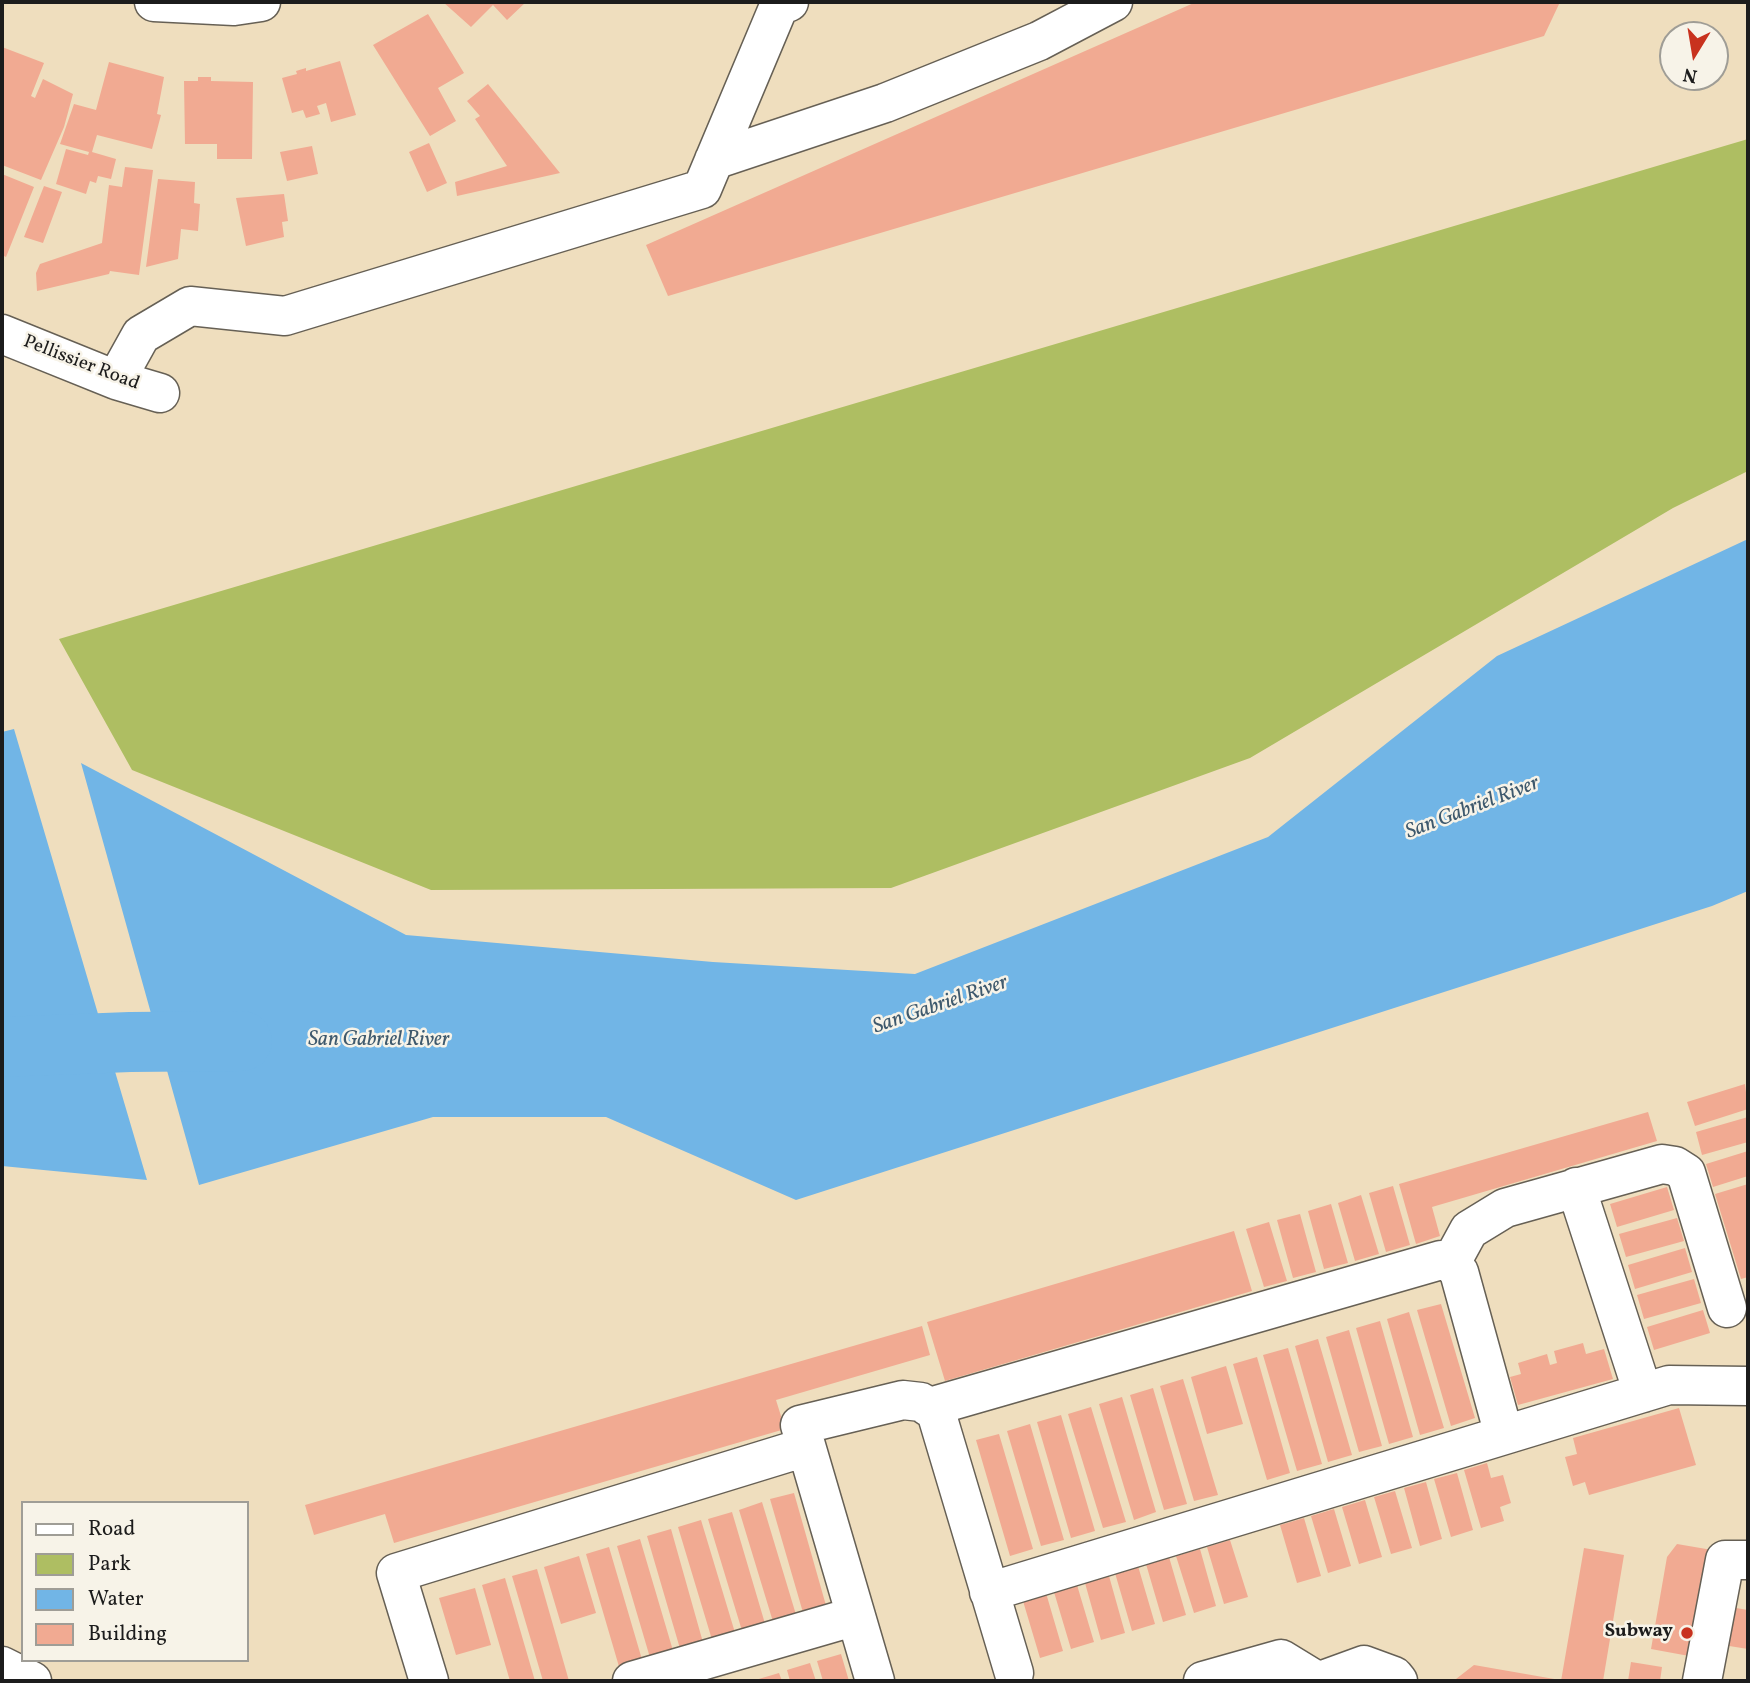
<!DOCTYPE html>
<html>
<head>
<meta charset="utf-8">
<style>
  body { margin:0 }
  #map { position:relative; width:1750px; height:1683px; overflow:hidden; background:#efdebe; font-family:Vollkorn,serif }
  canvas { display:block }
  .frame { position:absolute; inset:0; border:4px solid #1c1c1c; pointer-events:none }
  .legend { position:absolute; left:21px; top:1501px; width:228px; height:161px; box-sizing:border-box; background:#f7f3e8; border:2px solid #9f9d96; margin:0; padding:9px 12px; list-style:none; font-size:21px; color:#1c1c1c }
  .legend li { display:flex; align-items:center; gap:14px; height:35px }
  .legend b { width:35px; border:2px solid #9f9d96 }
  .north { position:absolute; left:1659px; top:21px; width:70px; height:70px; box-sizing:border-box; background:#f7f3e8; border:2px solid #9f9d96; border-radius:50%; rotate:191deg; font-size:19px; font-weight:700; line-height:28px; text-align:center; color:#1c1c1c }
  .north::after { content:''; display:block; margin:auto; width:24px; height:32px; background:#c8321e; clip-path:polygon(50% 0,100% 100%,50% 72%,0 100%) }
</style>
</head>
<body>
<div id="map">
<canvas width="1750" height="1683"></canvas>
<div class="frame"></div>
<ul class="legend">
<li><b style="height:9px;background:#fff"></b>Road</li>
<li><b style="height:19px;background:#aebe62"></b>Park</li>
<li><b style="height:19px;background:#71b5e6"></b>Water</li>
<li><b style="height:19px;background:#f1aa92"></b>Building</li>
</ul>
<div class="north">N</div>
</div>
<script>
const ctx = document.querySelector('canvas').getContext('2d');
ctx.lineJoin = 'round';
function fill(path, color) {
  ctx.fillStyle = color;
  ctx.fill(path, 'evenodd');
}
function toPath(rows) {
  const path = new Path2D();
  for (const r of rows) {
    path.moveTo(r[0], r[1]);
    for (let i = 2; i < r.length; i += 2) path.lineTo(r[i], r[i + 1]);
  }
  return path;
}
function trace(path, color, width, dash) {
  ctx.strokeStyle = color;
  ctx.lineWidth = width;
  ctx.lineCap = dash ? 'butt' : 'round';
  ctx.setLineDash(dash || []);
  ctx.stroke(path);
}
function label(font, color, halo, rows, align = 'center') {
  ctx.font = font + ' Vollkorn,serif';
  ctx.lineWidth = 5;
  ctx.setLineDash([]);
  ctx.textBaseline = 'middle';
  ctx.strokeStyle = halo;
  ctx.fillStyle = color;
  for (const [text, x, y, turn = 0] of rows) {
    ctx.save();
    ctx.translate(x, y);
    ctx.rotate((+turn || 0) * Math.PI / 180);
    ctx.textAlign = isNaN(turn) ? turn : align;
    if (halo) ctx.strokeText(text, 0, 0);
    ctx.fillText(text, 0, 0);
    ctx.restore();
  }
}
fill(toPath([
  [1748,139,1748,471,1673,508,1250,758,891,888,431,890,132,770,59,639]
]), '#aebe62');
fill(toPath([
  [1748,539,1748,891,1712,906,796,1200,606,1117,433,1117,199,1185,81,763,406,935,713,962,915,974,1268,837,1497,656],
  [14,729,147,1180,2,1166,2,732]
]), '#71b5e6');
trace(toPath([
  [2,1047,130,1042,242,1041]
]), '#71b5e6', 60);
fill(toPath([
  [443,2,526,2,507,20,493,5,471,27],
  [1196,2,1560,2,1544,36,668,296,646,245],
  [428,14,464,73,438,88,456,121,430,136,373,45],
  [2,47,44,63,31,96,35,98,43,79,73,94,64,127,41,180,2,165],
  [340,61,356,115,331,122,326,103,317,106,320,114,306,118,303,110,292,113,282,78,297,74,296,71,306,68,306,71],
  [109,62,164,77,157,114,161,115,152,149,97,135,92,152,116,159,111,179,98,176,96,183,90,181,86,194,56,184,66,149,88,155,89,152,60,144,74,104,96,110],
  [198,77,211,77,211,81,253,82,252,159,217,159,217,144,185,144,184,81,198,81],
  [488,84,560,173,457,196,455,182,507,166,475,119,480,116,467,101],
  [429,143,447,183,427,192,409,152],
  [312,146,318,174,287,181,280,152],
  [125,167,153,170,139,275,110,271,109,274,37,291,36,273,40,264,102,243,109,185,122,187],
  [2,174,34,187,6,257,2,255],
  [158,179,195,182,194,203,200,204,198,231,181,229,178,259,146,267],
  [44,186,62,192,43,243,24,237],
  [284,194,288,221,282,222,284,237,246,246,236,198],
  [1745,1084,1748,1109,1695,1126,1687,1102],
  [1648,1112,1657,1141,1432,1207,1440,1236,1416,1244,1399,1184],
  [1748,1117,1748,1142,1702,1155,1696,1132],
  [1748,1151,1748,1176,1713,1187,1706,1164],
  [1748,1184,1748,1277,1741,1279,1715,1194],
  [1393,1186,1410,1245,1386,1252,1369,1193],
  [1667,1187,1674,1210,1617,1227,1610,1204],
  [1361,1195,1379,1254,1355,1261,1338,1203],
  [1331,1204,1348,1263,1324,1269,1308,1211],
  [1300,1214,1316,1272,1293,1278,1277,1220],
  [1677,1218,1684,1241,1626,1257,1619,1234],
  [1269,1222,1287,1281,1264,1287,1246,1229],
  [1234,1231,1252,1291,945,1381,927,1322],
  [1685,1248,1692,1272,1635,1289,1628,1265],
  [1694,1279,1701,1303,1644,1319,1637,1295],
  [1441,1304,1475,1418,1451,1426,1417,1310],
  [1703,1310,1710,1333,1654,1350,1647,1327],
  [1409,1312,1444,1428,1420,1435,1387,1319],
  [1380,1321,1413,1437,1389,1444,1356,1328],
  [922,1326,930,1355,776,1400,785,1429,394,1543,385,1514,314,1535,305,1505],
  [1349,1330,1382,1446,1359,1452,1326,1337],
  [1318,1339,1352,1455,1328,1462,1295,1346],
  [1583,1343,1586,1354,1604,1349,1613,1379,1518,1405,1510,1377,1521,1374,1518,1363,1547,1354,1550,1365,1557,1363,1554,1351],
  [1288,1348,1322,1464,1297,1471,1263,1355],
  [1257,1357,1290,1473,1267,1480,1233,1364],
  [1226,1366,1243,1424,1207,1434,1191,1377],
  [1183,1379,1218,1495,1194,1501,1160,1386],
  [1153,1388,1187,1504,1164,1510,1130,1395],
  [1122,1397,1156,1512,1134,1520,1099,1404],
  [1091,1407,1126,1522,1103,1528,1068,1414],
  [1679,1408,1696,1465,1589,1495,1585,1482,1573,1486,1565,1457,1577,1454,1573,1438],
  [1061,1415,1095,1531,1071,1538,1037,1422],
  [1030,1424,1064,1540,1041,1546,1007,1431],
  [999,1434,1033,1549,1010,1556,976,1440],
  [1487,1463,1491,1478,1503,1475,1511,1503,1500,1507,1504,1521,1481,1528,1464,1470],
  [1457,1473,1473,1530,1451,1537,1434,1479],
  [1426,1482,1442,1539,1420,1546,1404,1488],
  [1395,1491,1412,1548,1391,1554,1374,1497],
  [794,1493,827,1609,804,1616,770,1499],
  [1365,1500,1382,1557,1359,1564,1342,1507],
  [762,1502,797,1618,774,1625,739,1510],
  [1334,1509,1351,1566,1328,1573,1311,1516],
  [732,1512,766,1627,743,1634,708,1519],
  [1304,1518,1321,1576,1297,1583,1280,1525],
  [701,1520,736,1636,713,1643,678,1527],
  [671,1529,704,1646,681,1652,647,1536],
  [640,1539,674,1654,651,1661,617,1546],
  [1230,1540,1248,1597,1224,1604,1207,1547],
  [1677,1544,1718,1551,1700,1658,1651,1649,1667,1557],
  [609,1547,643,1663,620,1670,586,1554],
  [1584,1548,1624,1555,1603,1681,1561,1681],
  [1200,1549,1216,1606,1194,1613,1176,1556],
  [579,1556,596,1613,561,1624,544,1567],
  [1169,1557,1186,1615,1163,1622,1146,1564],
  [1138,1566,1155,1624,1132,1631,1115,1573],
  [537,1569,569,1681,543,1681,512,1576],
  [1109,1576,1125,1633,1101,1640,1085,1583],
  [505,1578,535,1681,510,1681,482,1585],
  [1077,1585,1094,1642,1071,1649,1054,1592],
  [475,1588,491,1645,456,1655,439,1598],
  [1046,1593,1063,1651,1040,1658,1023,1601],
  [1730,1607,1748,1610,1748,1649,1723,1645],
  [841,1654,849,1681,823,1681,817,1661],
  [1631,1662,1662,1667,1660,1681,1628,1681],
  [810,1663,816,1681,790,1681,787,1670],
  [1474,1665,1560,1680,1560,1681,1458,1681,1456,1679],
  [779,1673,782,1681,752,1681]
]), '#f1aa92');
const minor = toPath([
  [154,2,234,6,261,2],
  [714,160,885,103,1039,41,1113,2],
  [2,334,116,380,160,393],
  [116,380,141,335,190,306,285,316,702,189,779,6,789,2],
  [1576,1187,1643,1393],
  [1451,1263,1469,1230,1505,1208,1662,1164,1675,1166,1686,1173,1727,1308],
  [930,1407,1441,1260,1451,1263,1459,1272,1504,1435],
  [989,1592,1669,1385,1748,1386],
  [429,1681,396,1573,806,1447],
  [632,1681,856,1616],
  [875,1681,800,1425,903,1400,921,1402,936,1412,1014,1673],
  [1203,1681,1281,1659,1317,1681],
  [1320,1681,1364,1665,1394,1676,1398,1681],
  [1702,1681,1725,1560,1748,1560]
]);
const highway = toPath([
  [2,1666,32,1681]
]);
trace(minor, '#666055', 41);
trace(highway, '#666055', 41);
trace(minor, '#fff', 38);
trace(highway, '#fff', 38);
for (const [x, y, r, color] of [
  [1687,1633,7,"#c8321e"]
]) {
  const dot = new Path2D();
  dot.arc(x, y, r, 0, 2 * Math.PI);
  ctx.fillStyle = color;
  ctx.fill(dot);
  trace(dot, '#f7f3e8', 2.5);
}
label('19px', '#1c1c1c', '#f7f3e8', [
  ["Pellissier Road",81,364,21]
]);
label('bold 19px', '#1c1c1c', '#f7f3e8', [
  ["Subway",1673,1633]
], 'right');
label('italic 21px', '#3e596d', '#f7f3e8', [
  ["San Gabriel River",1473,809,-21],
  ["San Gabriel River",941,1006,-19],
  ["San Gabriel River",379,1041]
]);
</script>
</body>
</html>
